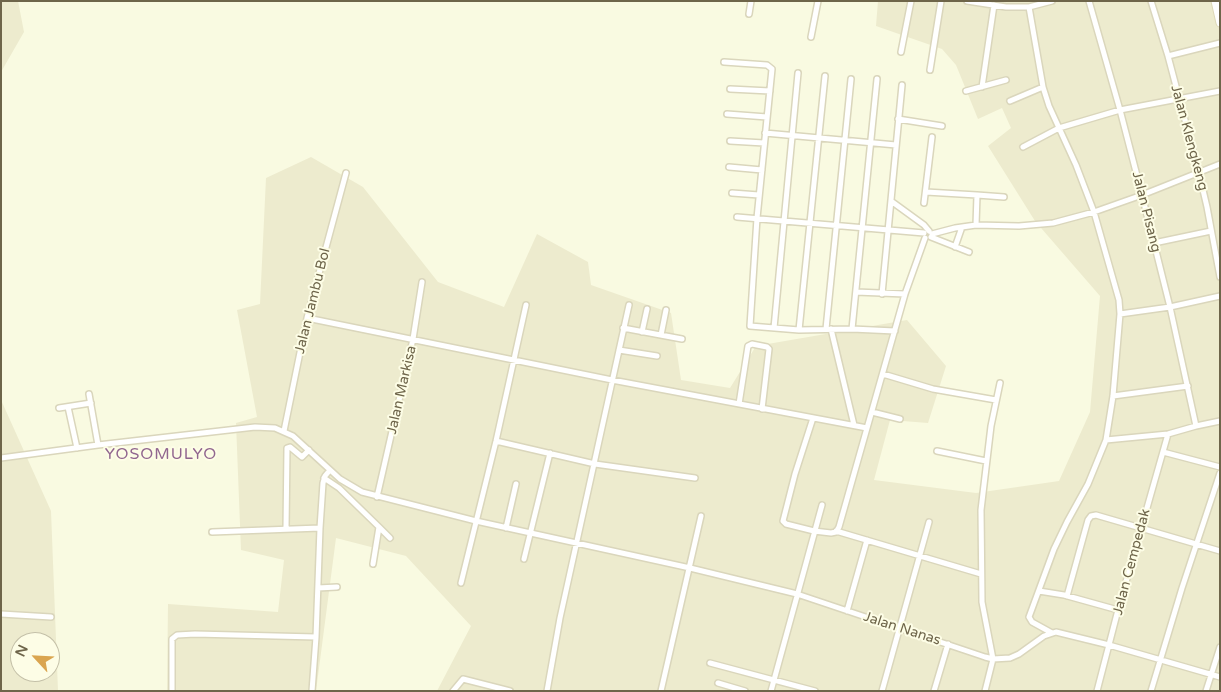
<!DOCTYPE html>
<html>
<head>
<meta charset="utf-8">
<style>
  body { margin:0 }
  #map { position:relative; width:1221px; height:692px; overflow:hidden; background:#f9fae1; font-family:"Varela Round",sans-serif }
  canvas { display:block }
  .frame { position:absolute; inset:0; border:2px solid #6e654a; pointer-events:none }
  .north { position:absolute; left:10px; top:632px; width:50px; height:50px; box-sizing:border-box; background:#fdfde6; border:1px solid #c4c0a8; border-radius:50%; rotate:295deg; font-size:14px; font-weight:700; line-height:20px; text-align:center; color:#6e654a }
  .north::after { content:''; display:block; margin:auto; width:18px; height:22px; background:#daa54f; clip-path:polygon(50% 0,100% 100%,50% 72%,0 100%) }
</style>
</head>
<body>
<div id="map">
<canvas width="1221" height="692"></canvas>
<div class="frame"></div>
<div class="north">N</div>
</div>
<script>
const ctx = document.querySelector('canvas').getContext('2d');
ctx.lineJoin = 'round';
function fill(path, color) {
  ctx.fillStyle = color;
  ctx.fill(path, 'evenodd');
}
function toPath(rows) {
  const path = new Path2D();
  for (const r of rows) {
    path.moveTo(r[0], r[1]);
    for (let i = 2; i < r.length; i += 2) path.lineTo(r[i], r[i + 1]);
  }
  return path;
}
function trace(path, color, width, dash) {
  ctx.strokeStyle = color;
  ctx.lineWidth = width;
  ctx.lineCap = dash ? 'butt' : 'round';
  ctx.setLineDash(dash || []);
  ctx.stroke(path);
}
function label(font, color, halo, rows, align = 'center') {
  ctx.font = font + ' "Varela Round",sans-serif';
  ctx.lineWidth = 4;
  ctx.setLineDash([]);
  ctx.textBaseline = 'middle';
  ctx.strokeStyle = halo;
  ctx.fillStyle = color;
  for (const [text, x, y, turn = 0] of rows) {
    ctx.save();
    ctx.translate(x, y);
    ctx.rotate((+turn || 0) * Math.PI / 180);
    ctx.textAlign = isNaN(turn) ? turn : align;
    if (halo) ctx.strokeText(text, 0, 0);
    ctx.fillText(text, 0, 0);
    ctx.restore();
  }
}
fill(toPath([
  [1,1,18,1,24,32,1,72],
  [878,1,1220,1,1220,691,437,691,471,626,406,556,336,538,316,691,167,691,168,604,278,612,284,560,241,550,236,423,257,417,237,310,260,304,266,178,311,157,363,187,438,282,504,307,537,234,588,262,591,285,671,313,681,380,730,388,756,346,907,320,946,366,928,423,890,420,874,480,976,493,1059,481,1090,412,1100,296,1035,221,988,146,1011,128,1002,108,978,119,956,65,942,49,876,26],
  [1,400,51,511,58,691,1,691],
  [20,642,50,642,50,672,20,672]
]), '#edebce');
const minor = toPath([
  [967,1,1006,7,1029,7,1052,1],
  [1089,1,1120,110,1142,195,1170,307,1196,426],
  [1151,1,1168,56,1199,173,1207,207,1220,277],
  [1029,7,1043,87,1049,106,1076,165,1094,212,1119,300,1120,314,1113,396,1106,440,1088,484,1067,522,1054,549,1029,617,1032,622,1052,633],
  [749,14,751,1],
  [811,37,818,1],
  [901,52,911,1],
  [1168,56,1220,43],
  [724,62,767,65,772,69,757,218,750,326,799,330,852,329,877,79],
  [930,70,941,1],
  [982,87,994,5],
  [730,89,770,91],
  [966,91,1006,80],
  [1010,101,1043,87],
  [727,114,767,117],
  [898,119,942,126],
  [765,133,896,145],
  [730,141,764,143],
  [1023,147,1059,128,1120,110,1220,91],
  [729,167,762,170],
  [926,192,977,195],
  [732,193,759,195],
  [891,201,924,225,929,231],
  [924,203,932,137],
  [737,217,924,233],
  [976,225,977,195,1004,197],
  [932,234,955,228,976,225,1019,226,1053,223,1094,212,1142,195,1220,164],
  [931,237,969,252],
  [1154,243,1211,231],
  [955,247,962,227],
  [856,292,905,294],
  [882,294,902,85],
  [1120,314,1170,307,1220,296],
  [307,318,612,380,867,428],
  [623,328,682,339],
  [774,328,798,73],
  [826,329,851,79],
  [831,329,854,425],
  [852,329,895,331],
  [799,330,825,76],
  [642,332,647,309],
  [661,335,666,310],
  [619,350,657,356],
  [883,374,933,389,996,400],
  [89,394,98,445],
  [1113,396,1188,386],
  [739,404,748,346,752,344,767,347,769,349,762,409],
  [68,407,77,448],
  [59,408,91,403],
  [872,412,900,419],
  [813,418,795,474,783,521,786,524,814,531,831,533,836,532,839,527,905,294,925,238],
  [284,431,307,318,346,173],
  [1106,440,1168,434,1196,426,1220,421],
  [496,441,595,464,695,478],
  [937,451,986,461],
  [1163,452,1220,467],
  [1,458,98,445,255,427,275,428,293,436,340,479,362,492,476,521,690,568,797,594,985,657,993,659,1010,658,1019,654,1044,636,1056,632,1109,645,1220,677],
  [324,478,339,488,379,527,373,564],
  [377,497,413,339,422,282],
  [379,527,390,538],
  [506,528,516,484],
  [286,529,287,448,290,447,302,457,309,450],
  [836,531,981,574],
  [212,532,320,528],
  [524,559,550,453],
  [461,583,496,441,526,305],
  [318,588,337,587],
  [1039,591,1064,595,1118,610],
  [1067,596,1088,520,1091,516,1096,515,1220,551],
  [847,611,867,540],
  [1,614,51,617],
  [710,663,815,691],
  [718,683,745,691],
  [172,691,172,639,177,635,195,634,316,637],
  [312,691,316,637,320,528,323,483,325,476,330,470],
  [453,691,463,679,510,691],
  [547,691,560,618,629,305],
  [661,691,701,516],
  [771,691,822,505],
  [882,691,929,522],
  [934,691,948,644],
  [985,691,993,659,982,602,981,510,991,426,1000,383],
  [1097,691,1118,610,1168,434],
  [1151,691,1182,588,1220,473],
  [1206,691,1220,647]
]);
const secondary = toPath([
  [1215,1,1220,23]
]);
trace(minor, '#dad6bc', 8);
trace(secondary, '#ded9b9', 9);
trace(minor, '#fff', 5);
trace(secondary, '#fff', 7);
label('14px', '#6e654a', '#fdfde6', [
  ["Jalan Klengkeng",1189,138,75],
  ["Jalan Pisang",1146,212,76],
  ["Jalan Jambu Bol",313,301,-76],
  ["Jalan Markisa",402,390,-77],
  ["Jalan Cempedak",1132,562,-75],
  ["Jalan Nanas",902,629,18]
]);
ctx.letterSpacing = '1px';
label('16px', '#91668f', '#fdfde6', [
  ["YOSOMULYO",161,455]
]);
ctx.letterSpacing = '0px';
</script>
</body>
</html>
